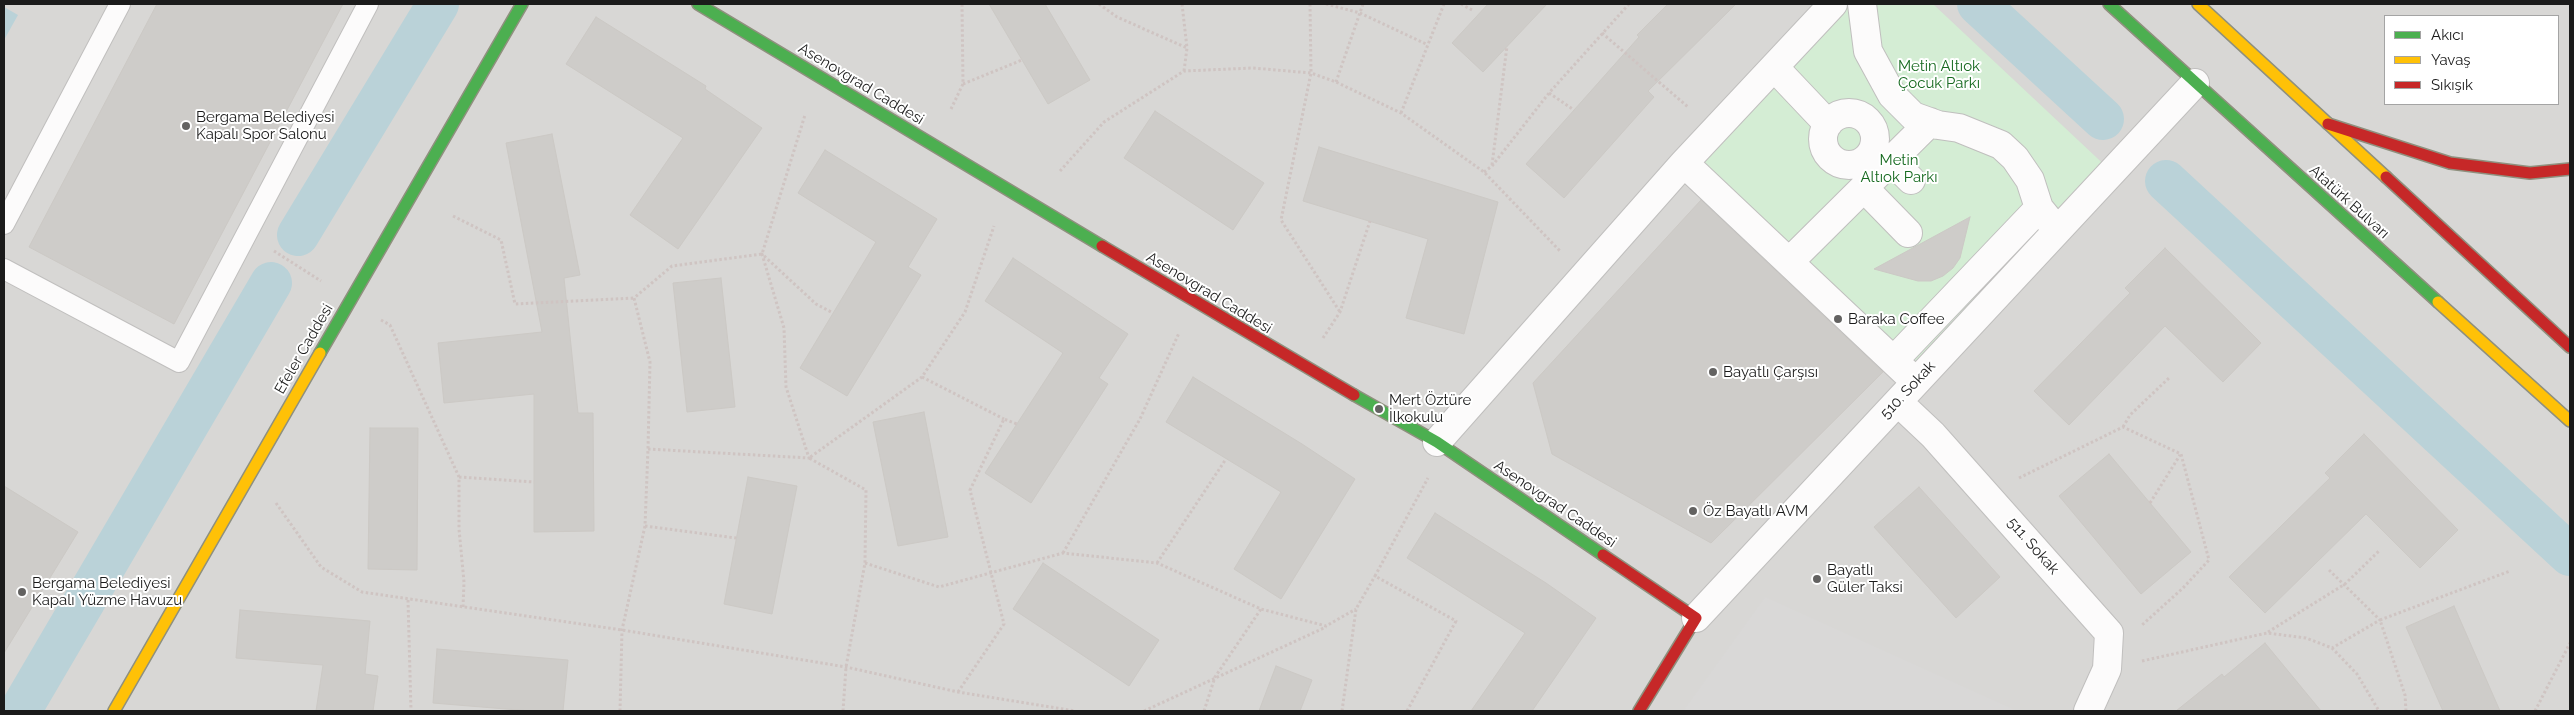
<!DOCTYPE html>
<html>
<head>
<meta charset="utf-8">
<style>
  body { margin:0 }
  #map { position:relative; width:2574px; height:715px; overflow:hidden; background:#e9e7e3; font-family:Raleway,sans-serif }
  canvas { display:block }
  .frame { position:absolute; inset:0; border:5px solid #1b1b1b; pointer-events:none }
  .legend { position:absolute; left:2384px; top:15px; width:175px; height:90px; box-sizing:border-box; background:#fff; border:1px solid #a4a4a4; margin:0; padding:6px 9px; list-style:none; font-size:15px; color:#1b1b1b }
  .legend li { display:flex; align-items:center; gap:10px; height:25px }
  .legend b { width:25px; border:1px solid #a4a4a4 }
</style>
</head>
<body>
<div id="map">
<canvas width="2574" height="715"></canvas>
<div class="frame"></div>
<ul class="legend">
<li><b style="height:6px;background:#4caf50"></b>Akıcı</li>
<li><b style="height:6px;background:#ffc107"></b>Yavaş</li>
<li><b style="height:6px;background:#c62828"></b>Sıkışık</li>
</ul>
</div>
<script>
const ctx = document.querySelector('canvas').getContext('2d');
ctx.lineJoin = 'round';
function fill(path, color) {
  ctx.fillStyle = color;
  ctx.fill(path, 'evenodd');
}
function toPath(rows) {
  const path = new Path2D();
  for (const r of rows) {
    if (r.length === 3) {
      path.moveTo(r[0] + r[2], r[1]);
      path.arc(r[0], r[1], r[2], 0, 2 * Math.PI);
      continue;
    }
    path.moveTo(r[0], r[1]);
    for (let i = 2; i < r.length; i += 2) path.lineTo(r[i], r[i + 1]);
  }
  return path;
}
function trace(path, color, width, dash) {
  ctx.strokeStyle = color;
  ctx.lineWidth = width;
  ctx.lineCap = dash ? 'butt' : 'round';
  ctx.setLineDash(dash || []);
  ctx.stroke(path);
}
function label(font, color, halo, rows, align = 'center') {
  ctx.font = font + ' Raleway,sans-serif';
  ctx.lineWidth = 4;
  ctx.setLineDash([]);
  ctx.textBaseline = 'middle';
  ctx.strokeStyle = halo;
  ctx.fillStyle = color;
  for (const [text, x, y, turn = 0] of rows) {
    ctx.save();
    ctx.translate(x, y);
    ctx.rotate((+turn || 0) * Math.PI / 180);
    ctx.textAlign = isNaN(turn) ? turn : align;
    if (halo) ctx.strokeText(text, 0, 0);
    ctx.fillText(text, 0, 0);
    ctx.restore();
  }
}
fill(toPath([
  [4,4,2570,4,2570,711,4,711],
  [2385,16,2558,16,2558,104,2385,104]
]), '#d8d7d5');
fill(toPath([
  [1833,4,1933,4,2112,172,1916,382,1684,163]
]), '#d4edd4');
fill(toPath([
  [1765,597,2017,711,1683,711]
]), '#d9d8d7');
fill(toPath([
  [4,7,18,15,4,40]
]), '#bad2d8');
trace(toPath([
  [1978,4,2103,119],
  [2166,181,2570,555],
  [298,235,438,4],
  [20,711,271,283]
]), '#bad2d8', 42);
const building = toPath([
  [157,4,343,4,174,324,29,247,157,4],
  [989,4,1045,4,1090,80,1048,104,989,4],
  [1488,4,1547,4,1483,72,1452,43,1488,4],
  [1668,4,1736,4,1648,91,1654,97,1564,198,1526,164,1639,37,1637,35,1668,4],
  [596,17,706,86,705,89,762,128,678,249,630,215,683,138,566,64,596,17],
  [1155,111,1264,183,1233,230,1124,158,1155,111],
  [552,134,580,275,564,278,578,413,593,413,594,531,534,532,534,394,444,403,438,343,542,332,506,143,552,134],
  [1319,147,1498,202,1464,334,1406,318,1428,239,1303,201,1319,147],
  [825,150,937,219,908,267,921,275,847,396,800,368,876,242,798,193,825,150],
  [1701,200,1883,372,1711,543,1552,454,1533,383,1701,200],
  [1970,217,1960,258,1953,268,1943,276,1931,281,1918,281,1874,269,1970,217],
  [2165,248,2261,343,2223,382,2165,326,2069,425,2034,391,2130,293,2125,288,2165,248],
  [1013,258,1128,334,1099,378,1108,384,1031,503,985,473,1063,353,985,301,1013,258],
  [721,278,735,407,687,412,673,283,721,278],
  [1193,377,1302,444,1355,479,1281,599,1234,569,1281,492,1166,422,1193,377],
  [924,412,948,537,898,546,873,422,924,412],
  [370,428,418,428,417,570,368,569,370,428],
  [2364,434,2458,530,2420,568,2366,514,2265,613,2229,577,2330,478,2325,473,2364,434],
  [2109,454,2191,552,2141,594,2059,496,2109,454],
  [748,477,797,486,772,614,724,604,748,477],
  [4,486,78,532,4,653,4,486],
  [1919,487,2000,577,1956,618,1874,527,1919,487],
  [1435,513,1546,583,1596,618,1532,711,1471,711,1525,633,1407,558,1435,513],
  [1043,563,1159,640,1129,686,1013,609,1043,563],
  [2454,606,2500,711,2443,711,2406,627,2454,606],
  [240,610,370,621,365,674,378,676,373,711,316,711,323,665,236,658,240,610],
  [2265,643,2321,711,2176,711,2222,674,2224,677,2265,643],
  [437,649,568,660,563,711,530,711,433,703,437,649],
  [1276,666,1312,680,1300,711,1259,711,1276,666]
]);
fill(building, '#ceccc9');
trace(building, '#ccc9c5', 1);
const lane = toPath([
  [4,224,120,4],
  [4,269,179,362,368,4]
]);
const street = toPath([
  [1862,4,1868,51,1892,95,1913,116,1938,125,1959,128,2001,145,2015,158,2030,180,2039,208,2057,230],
  [1774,67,1828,124],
  [1849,139,26],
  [1891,160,1911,180],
  [1684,163,1916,382],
  [1864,188,1908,233],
  [1789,262,1930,122],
  [1894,360,2039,208],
  [1898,402,1933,435,2109,633,2107,669,2088,711],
  [1437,442,1684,163,1833,4],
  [1696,618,2195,83]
]);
const fast = toPath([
  [698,4,1102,246],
  [2109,4,2438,302],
  [320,353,522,4],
  [1354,395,1437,442,1603,555]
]);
const slow = toPath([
  [2198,4,2386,177],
  [2438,302,2570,421],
  [114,711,320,353]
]);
const jam = toPath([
  [2328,124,2450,163,2530,173,2570,169],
  [2386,177,2570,347],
  [1102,246,1354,395],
  [1603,555,1696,618,1639,711]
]);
trace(lane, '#c0bfbe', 22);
trace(street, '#c0bfbe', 30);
trace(fast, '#8f907e', 14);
trace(slow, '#8f907e', 14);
trace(jam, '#8f907e', 14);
trace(toPath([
  [1099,4,1117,17,1187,48],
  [1182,4,1187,48,1184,71],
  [1310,4,1311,73,1281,220,1340,312],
  [1326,4,1360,13,1426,44],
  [1461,4,1474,11],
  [1602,33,1688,107],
  [1336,82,1363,4],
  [963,84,1022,60],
  [1549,93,1574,110],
  [951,109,963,84,962,4],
  [1401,113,1444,4],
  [1492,165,1507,46],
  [1060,171,1104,122,1184,71,1253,68,1311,73,1336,82,1401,113,1484,172,1560,251],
  [1484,172,1492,166,1549,93,1629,4],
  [453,216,501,240,515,304,634,298],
  [274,251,321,281],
  [381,320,390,325,459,477,459,529,464,582,463,607],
  [1323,338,1340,312,1370,221],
  [922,377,1004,419],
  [2123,427,2130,415,2170,377],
  [648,449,809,458,786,387,784,328,762,254,816,304,833,313],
  [459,477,534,482],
  [2019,478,2123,427,2181,454,2209,560,2183,588,2142,625],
  [276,503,321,567,362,592,622,630,846,667,958,692,1075,711],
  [2150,503,2180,455],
  [645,526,736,538],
  [1063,553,1140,419,1179,333],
  [865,563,939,587,1063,553,1157,563,1261,609,1326,626,1356,609],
  [1157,563,1226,459],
  [2329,570,2380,620,2332,648],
  [408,600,411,711],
  [2268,632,2345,584,2380,550],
  [2142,661,2267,633,2306,638,2332,648,2357,674,2379,711],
  [958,692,1004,624,970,490,1004,419,1017,424],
  [620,711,622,630,645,526,648,449,650,362,634,298,672,266,762,254,805,115],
  [843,711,846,667,865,563,866,490,809,458,922,377,965,312,994,226],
  [1144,711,1326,627],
  [1204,711,1215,677,1261,609],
  [1342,711,1356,609,1375,576],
  [1407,711,1456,621,1375,576,1428,478],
  [2406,711,2405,695,2380,620,2510,571],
  [2535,711,2570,643]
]), '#cfc4c2', 3, [2.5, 2.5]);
trace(lane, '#fcfbfb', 20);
trace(street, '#fcfbfb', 28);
trace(fast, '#4caf50', 11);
trace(slow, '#ffc107', 11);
trace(jam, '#c62828', 11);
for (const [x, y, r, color] of [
  [186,126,5,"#636261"],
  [1838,319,5,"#636261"],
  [1713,372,5,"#636261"],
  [1379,409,5,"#636261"],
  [1693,511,5,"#636261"],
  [1817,579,5,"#636261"],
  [22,592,5,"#636261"]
]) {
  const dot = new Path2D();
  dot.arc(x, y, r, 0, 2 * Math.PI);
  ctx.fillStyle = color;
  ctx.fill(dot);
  trace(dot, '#fff', 2);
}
label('15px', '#176a20', '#fff', [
  ["Metin Altıok",1939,66],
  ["Çocuk Parkı",1939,83],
  ["Metin",1899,160],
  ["Altıok Parkı",1899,177]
]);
label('15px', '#1b1b1b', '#fff', [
  ["Asenovgrad Caddesi",861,84,31],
  ["Atatürk Bulvarı",2349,202,42],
  ["Asenovgrad Caddesi",1209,293,31],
  ["Efeler Caddesi",304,349,-60],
  ["510. Sokak",1908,390,-47],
  ["Asenovgrad Caddesi",1555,504,34],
  ["511. Sokak",2033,546,49]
]);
label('15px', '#1b1b1b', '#fff', [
  ["Bergama Belediyesi",196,117],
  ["Kapalı Spor Salonu",196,134],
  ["Baraka Coffee",1848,319],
  ["Bayatlı Çarşısı",1723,372],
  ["Mert Öztüre",1389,400],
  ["İlkokulu",1389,417],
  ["Öz Bayatlı AVM",1703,511],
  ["Bayatlı",1827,570],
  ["Güler Taksi",1827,587],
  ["Bergama Belediyesi",32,583],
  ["Kapalı Yüzme Havuzu",32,600]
], 'left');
</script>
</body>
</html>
